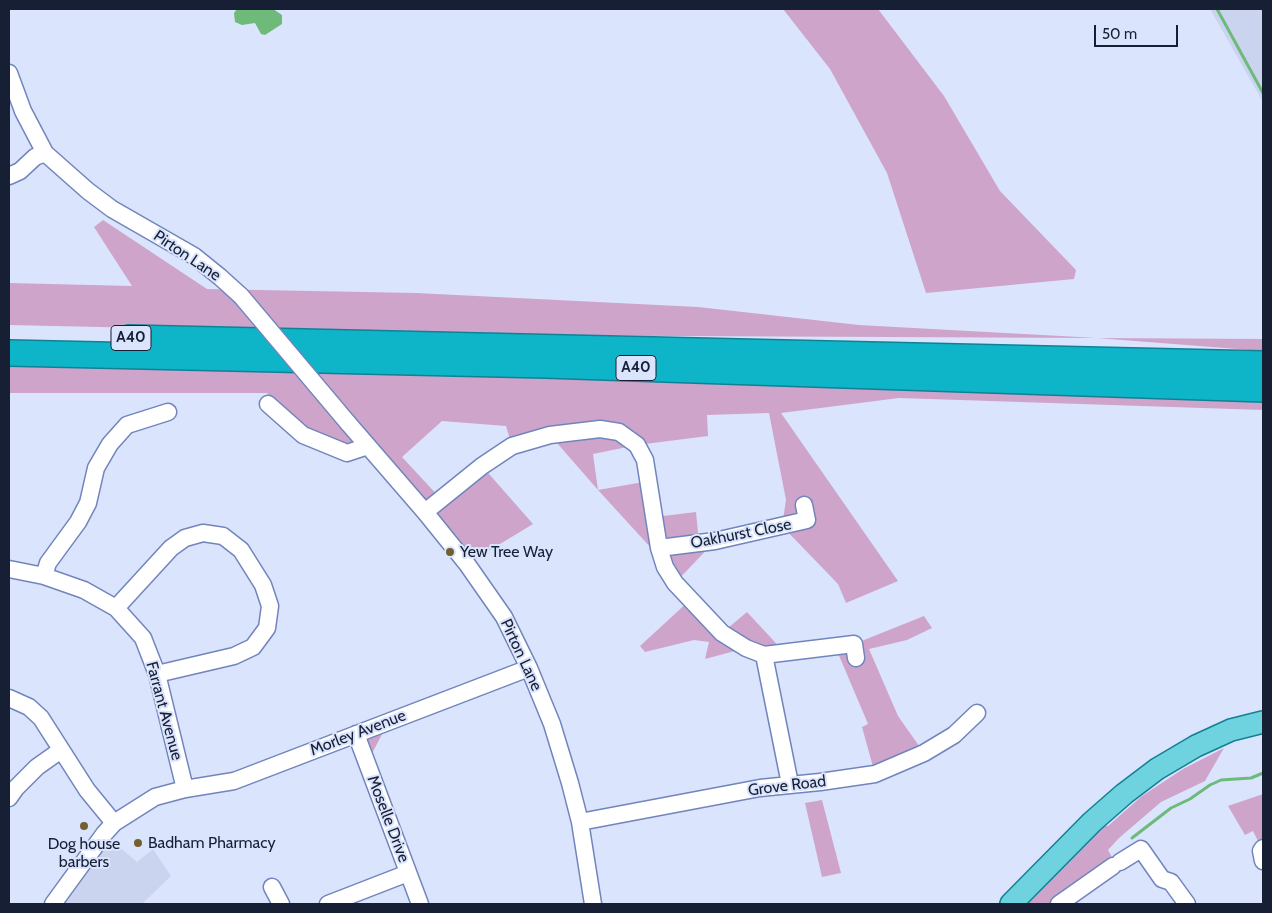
<!DOCTYPE html>
<html>
<head>
<meta charset="utf-8">
<style>
  body { margin:0 }
  #map { position:relative; width:1272px; height:913px; overflow:hidden; background:#dbe4fd; font-family:Cabin,sans-serif }
  canvas { display:block }
  .frame { position:absolute; inset:0; border:10px solid #171f35; pointer-events:none }
  .scale { position:absolute; left:1094px; top:25px; width:84px; height:22px; box-sizing:border-box; border:2px solid #171f35; border-top:0; padding-left:6px; font-size:15px; line-height:18px; white-space:nowrap; color:#171f35; -webkit-text-stroke:4px #dbe4fd; paint-order:stroke }
</style>
</head>
<body>
<div id="map">
<canvas width="1272" height="913"></canvas>
<div class="frame"></div>
<div class="scale">50 m</div>
</div>
<script>
const ctx = document.querySelector('canvas').getContext('2d');
ctx.lineJoin = 'round';
function fill(path, color) {
  ctx.fillStyle = color;
  ctx.fill(path, 'evenodd');
}
function toPath(rows) {
  const path = new Path2D();
  for (const r of rows) {
    path.moveTo(r[0], r[1]);
    for (let i = 2; i < r.length; i += 2) path.lineTo(r[i], r[i + 1]);
  }
  return path;
}
function trace(path, color, width, dash) {
  ctx.strokeStyle = color;
  ctx.lineWidth = width;
  ctx.lineCap = dash ? 'butt' : 'round';
  ctx.setLineDash(dash || []);
  ctx.stroke(path);
}
function label(font, color, halo, rows, align = 'center') {
  ctx.font = font + ' Cabin,sans-serif';
  ctx.lineWidth = 4;
  ctx.setLineDash([]);
  ctx.textBaseline = 'middle';
  ctx.strokeStyle = halo;
  ctx.fillStyle = color;
  for (const [text, x, y, turn = 0] of rows) {
    ctx.save();
    ctx.translate(x, y);
    ctx.rotate((+turn || 0) * Math.PI / 180);
    ctx.textAlign = isNaN(turn) ? turn : align;
    if (halo) ctx.strokeText(text, 0, 0);
    ctx.fillText(text, 0, 0);
    ctx.restore();
  }
}
fill(toPath([
  [1210,9,1263,9,1263,102],
  [104,834,137,862,153,849,171,876,142,904,53,904]
]), '#cbd4ef');
fill(toPath([
  [783,9,878,9,944,96,1000,191,1076,270,1074,279,926,293,887,173,830,69],
  [103,220,207,289,416,293,698,307,859,325,1097,338,1263,339,1263,351,1097,338,462,335,9,325,9,283,132,286,94,227],
  [9,362,614,379,1263,402,1263,410,899,398,781,413,898,581,846,603,838,584,782,526,786,500,769,413,707,415,708,436,637,445,593,454,598,490,649,481,655,517,696,512,699,543,715,541,675,583,652,549,598,490,550,435,512,446,506,426,442,421,402,457,441,499,482,466,533,524,467,564,368,446,347,453,307,431,267,393,9,393],
  [690,600,722,633,747,612,785,653,746,648,705,659,709,642,694,640,645,652,640,646],
  [924,616,932,628,907,640,869,649,898,716,924,753,875,774,862,727,868,724,835,646,854,644],
  [389,721,367,763,356,734],
  [1224,748,1205,781,1161,802,1119,838,1108,850,1113,859,1053,904,1011,904,1092,822,1108,826,1142,796,1183,769],
  [1263,794,1263,839,1258,841,1253,831,1245,835,1228,806],
  [822,800,841,873,822,877,805,803]
]), '#cea4cb');
fill(toPath([
  [237,9,273,9,282,15,282,24,265,35,261,34,255,23,242,25,235,22,234,13]
]), '#6eba7b');
trace(toPath([
  [1217,9,1263,93],
  [1132,838,1171,808,1190,799,1210,785,1221,780,1251,778,1263,773]
]), '#6eba7b', 3);
const minor = toPath([
  [9,73,23,111,45,153,88,191,112,209,194,256,220,277,241,296],
  [9,176,20,171,35,157,45,153],
  [268,404,303,435,347,453,368,446],
  [348,423,425,512,467,564,504,617,529,668,552,724,570,783,580,822,593,904],
  [425,512,482,466,512,446,550,435,600,429,619,432,637,445,645,460,659,548,665,567,675,583,722,633,746,648,764,655,854,644,856,658],
  [659,548,715,541,807,520,804,505],
  [9,569,44,576,84,590,116,608,143,638,157,674,185,789],
  [44,576,48,563,78,522,88,503,96,468,110,444,127,425,168,412],
  [116,608,171,548,185,538,203,533,223,536,241,550,263,585,270,606,267,628,253,647,234,656,157,674],
  [764,655,790,784],
  [9,698,29,707,41,718,87,790,114,823],
  [356,734,420,904],
  [9,798,16,788,37,767,61,750],
  [580,822,760,788,820,782,875,774,924,753,954,735,977,713],
  [1263,848,1261,851,1263,861],
  [1120,862,1141,849,1162,879,1171,882,1187,904],
  [272,887,281,904],
  [53,904,104,834,114,823,155,797,185,789,234,781,529,668],
  [328,904,408,873],
  [1059,904,1113,866]
]);
const major = toPath([
  [1011,904,1092,822,1124,794,1157,769,1196,746,1231,730,1263,722]
]);
const highway = toPath([
  [129,338,1263,364],
  [9,353,545,365,1263,389]
]);
trace(minor, '#7185bd', 19);
trace(major, '#118095', 24);
trace(highway, '#118095', 28);
trace(minor, '#fff', 16);
trace(major, '#6ed3de', 21);
trace(highway, '#0eb5c8', 25);
const minorBridge = toPath([
  [241,296,348,423]
]);
trace(minorBridge, '#7185bd', 19, []);
trace(minorBridge, '#fff', 16);
for (const [x, y, r, color] of [
  [450,552,5,"#73602f"],
  [84,826,5,"#73602f"],
  [138,843,5,"#73602f"]
]) {
  const dot = new Path2D();
  dot.arc(x, y, r, 0, 2 * Math.PI);
  ctx.fillStyle = color;
  ctx.fill(dot);
  trace(dot, '#dbe4fd', 2);
}
for (const [x, y, w] of [
  [131,338,40],
  [636,368,40]
]) {
  const box = new Path2D();
  box.roundRect(x - w / 2, y - 12.5, w, 25, 4);
  ctx.fillStyle = '#dbe4fd';
  ctx.fill(box);
  trace(box, '#171f35', 1);
}
label('bold 15px', '#171f35', null, [
  ["A40",131,338],
  ["A40",636,368]
]);
label('16px', '#171f35', '#dbe4fd', [
  ["Pirton Lane",187,256,34],
  ["Oakhurst Close",741,534,-11],
  ["Pirton Lane",521,655,65],
  ["Farrant Avenue",164,711,75],
  ["Morley Avenue",358,733,-21],
  ["Grove Road",787,786,-7],
  ["Moselle Drive",388,819,69]
]);
label('16px', '#171f35', '#dbe4fd', [
  ["Yew Tree Way",460,552],
  ["Badham Pharmacy",148,843],
  ["Dog house",84,844,"center"],
  ["barbers",84,862,"center"]
], 'left');
</script>
</body>
</html>
